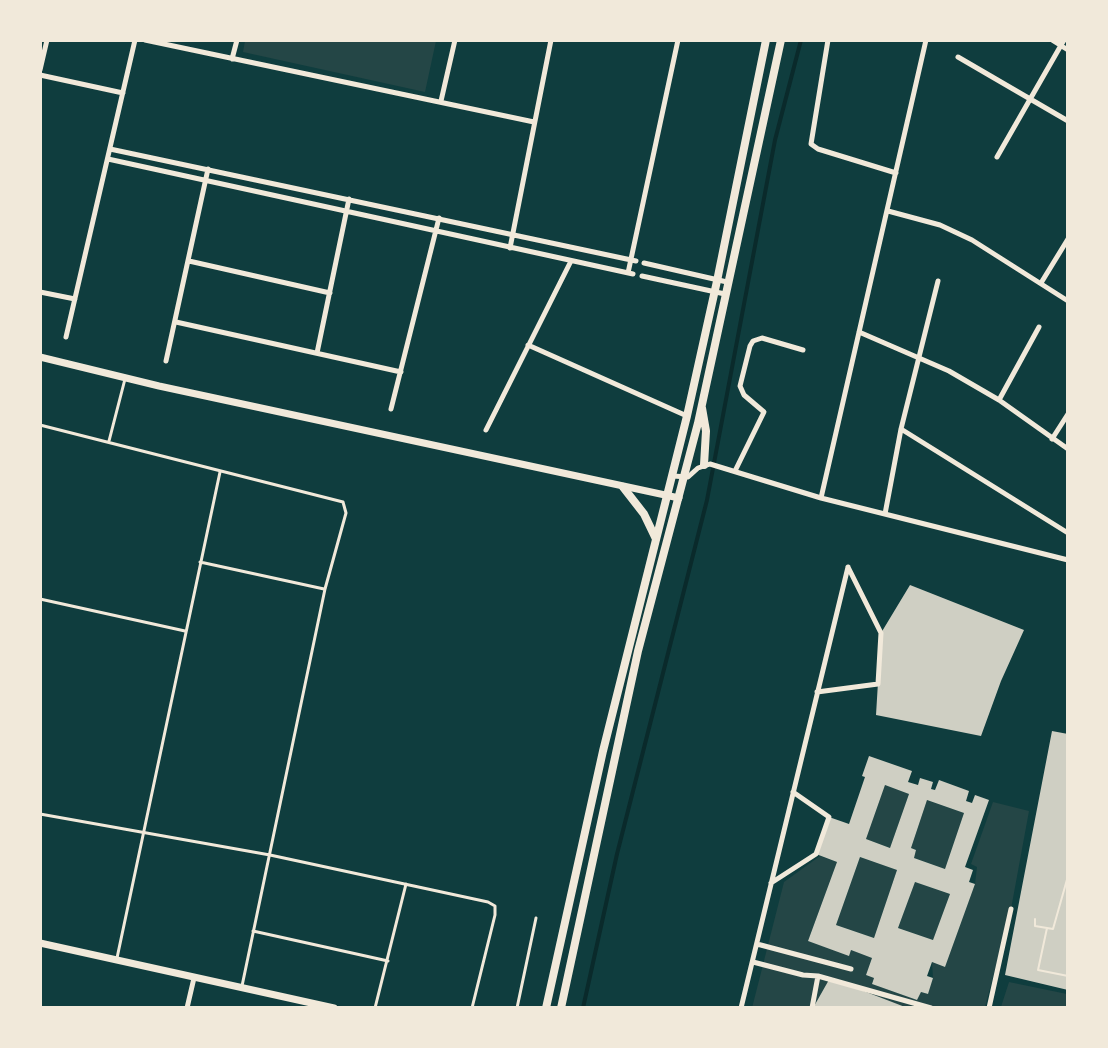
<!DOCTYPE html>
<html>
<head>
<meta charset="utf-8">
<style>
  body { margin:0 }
  #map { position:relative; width:1108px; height:1048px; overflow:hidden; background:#0f3d3e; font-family:"Asap Condensed",sans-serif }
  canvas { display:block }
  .frame { position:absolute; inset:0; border:42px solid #f1e9da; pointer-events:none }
</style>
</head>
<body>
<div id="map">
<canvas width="1108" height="1048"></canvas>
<div class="frame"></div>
</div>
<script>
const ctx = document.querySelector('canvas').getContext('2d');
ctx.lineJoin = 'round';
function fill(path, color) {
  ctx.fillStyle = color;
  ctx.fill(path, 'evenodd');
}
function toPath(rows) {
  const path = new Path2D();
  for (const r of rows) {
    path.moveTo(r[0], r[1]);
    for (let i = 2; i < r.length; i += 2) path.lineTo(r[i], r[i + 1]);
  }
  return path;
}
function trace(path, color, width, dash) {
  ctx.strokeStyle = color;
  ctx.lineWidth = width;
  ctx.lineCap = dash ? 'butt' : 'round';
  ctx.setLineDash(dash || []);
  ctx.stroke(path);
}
fill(toPath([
  [245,41,245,40,436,41,425,92,243,52],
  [885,785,909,794,890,848,866,839],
  [927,800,964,813,945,869,914,858,916,850,911,848],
  [993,802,1029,811,1011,909,985,1007,752,1008,784,882,820,856,837,862,808,941,849,955,851,950,872,958,866,975,874,978,872,984,917,1000,921,992,928,994,933,978,932,962,945,967,975,884,977,867,971,864],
  [860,857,897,870,874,938,836,925],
  [915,882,950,894,933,940,898,928],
  [1009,982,1067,994,1067,1007,1001,1007]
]), '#244646');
trace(toPath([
  [583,1008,617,854,707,500,775,140,801,40]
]), '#0a2a2b', 4);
fill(toPath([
  [910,585,1024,630,1001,681,981,736,876,715,881,633],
  [1052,731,1068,734,1068,990,1005,975],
  [869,756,912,771,908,782,918,785,920,778,933,782,931,789,935,790,939,780,969,791,966,801,972,803,975,795,989,800,965,867,973,870,969,882,975,884,945,967,932,962,927,976,933,978,928,994,921,992,917,1000,872,984,874,978,866,975,872,958,851,950,849,956,808,941,837,862,816,854,829,817,849,824,865,777,862,776],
  [885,785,909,794,890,848,866,839],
  [927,800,964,813,945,869,914,858,916,850,911,848],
  [860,857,897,870,874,938,836,925],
  [915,882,950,894,933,940,898,928],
  [830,978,905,1007,905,1008,813,1008]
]), '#cfcfc3');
trace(toPath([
  [1035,919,1035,926,1047,928,1038,970,1068,976],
  [1047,928,1053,929,1068,876]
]), '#f1e9da', 2);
trace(toPath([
  [40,425,343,502,346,513,325,589,242,986],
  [109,441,125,379],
  [200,562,324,589],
  [40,599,185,631],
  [40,814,270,855,488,902,495,906,495,915,472,1008],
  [253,931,388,961],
  [117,958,220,472],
  [375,1008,406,884],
  [517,1008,536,918]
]), '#f1e9da', 3);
trace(toPath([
  [145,40,534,122],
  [828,40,811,144,818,149,896,173],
  [1052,40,1068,50],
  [958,57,1068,121],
  [232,59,237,40],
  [40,70,47,40],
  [40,75,123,93],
  [441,101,455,40],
  [110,149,636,261],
  [997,157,1064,40],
  [108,159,633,274],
  [888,211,940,225,972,240,1068,301],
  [510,248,551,40],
  [189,261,330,293],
  [644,263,727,282],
  [628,273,678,40],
  [642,276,725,294],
  [1041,283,1068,239],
  [40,292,75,299],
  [176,322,401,372],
  [859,332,949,371,999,400,1068,449],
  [66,337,135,40],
  [528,345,687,416],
  [317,353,349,199],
  [166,361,208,169],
  [999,400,1039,327],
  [391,409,439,218],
  [901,429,1068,533],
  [486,430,571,261],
  [1052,439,1068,414],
  [735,471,764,412,744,395,740,386,750,346,753,341,762,338,803,350],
  [673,476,688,477,698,468,710,464,821,498,1068,560],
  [821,498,926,40],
  [885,514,901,429,938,281],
  [817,692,878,684,881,633,848,567],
  [771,883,816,854,829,817,793,792],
  [757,944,851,969],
  [753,962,803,975,818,976,931,1008],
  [187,1008,194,978],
  [741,1008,848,567],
  [812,1008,818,976],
  [989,1008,1011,909]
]), '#f1e9da', 5);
trace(toPath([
  [40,357,159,386,679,498],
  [40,943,334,1008]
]), '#f1e9da', 7);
trace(toPath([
  [702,408,706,431,704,465],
  [623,487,644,514,656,539],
  [546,1008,603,751,687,416,717,281,766,40],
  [561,1008,638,651,698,423,781,40]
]), '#f1e9da', 8);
</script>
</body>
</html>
